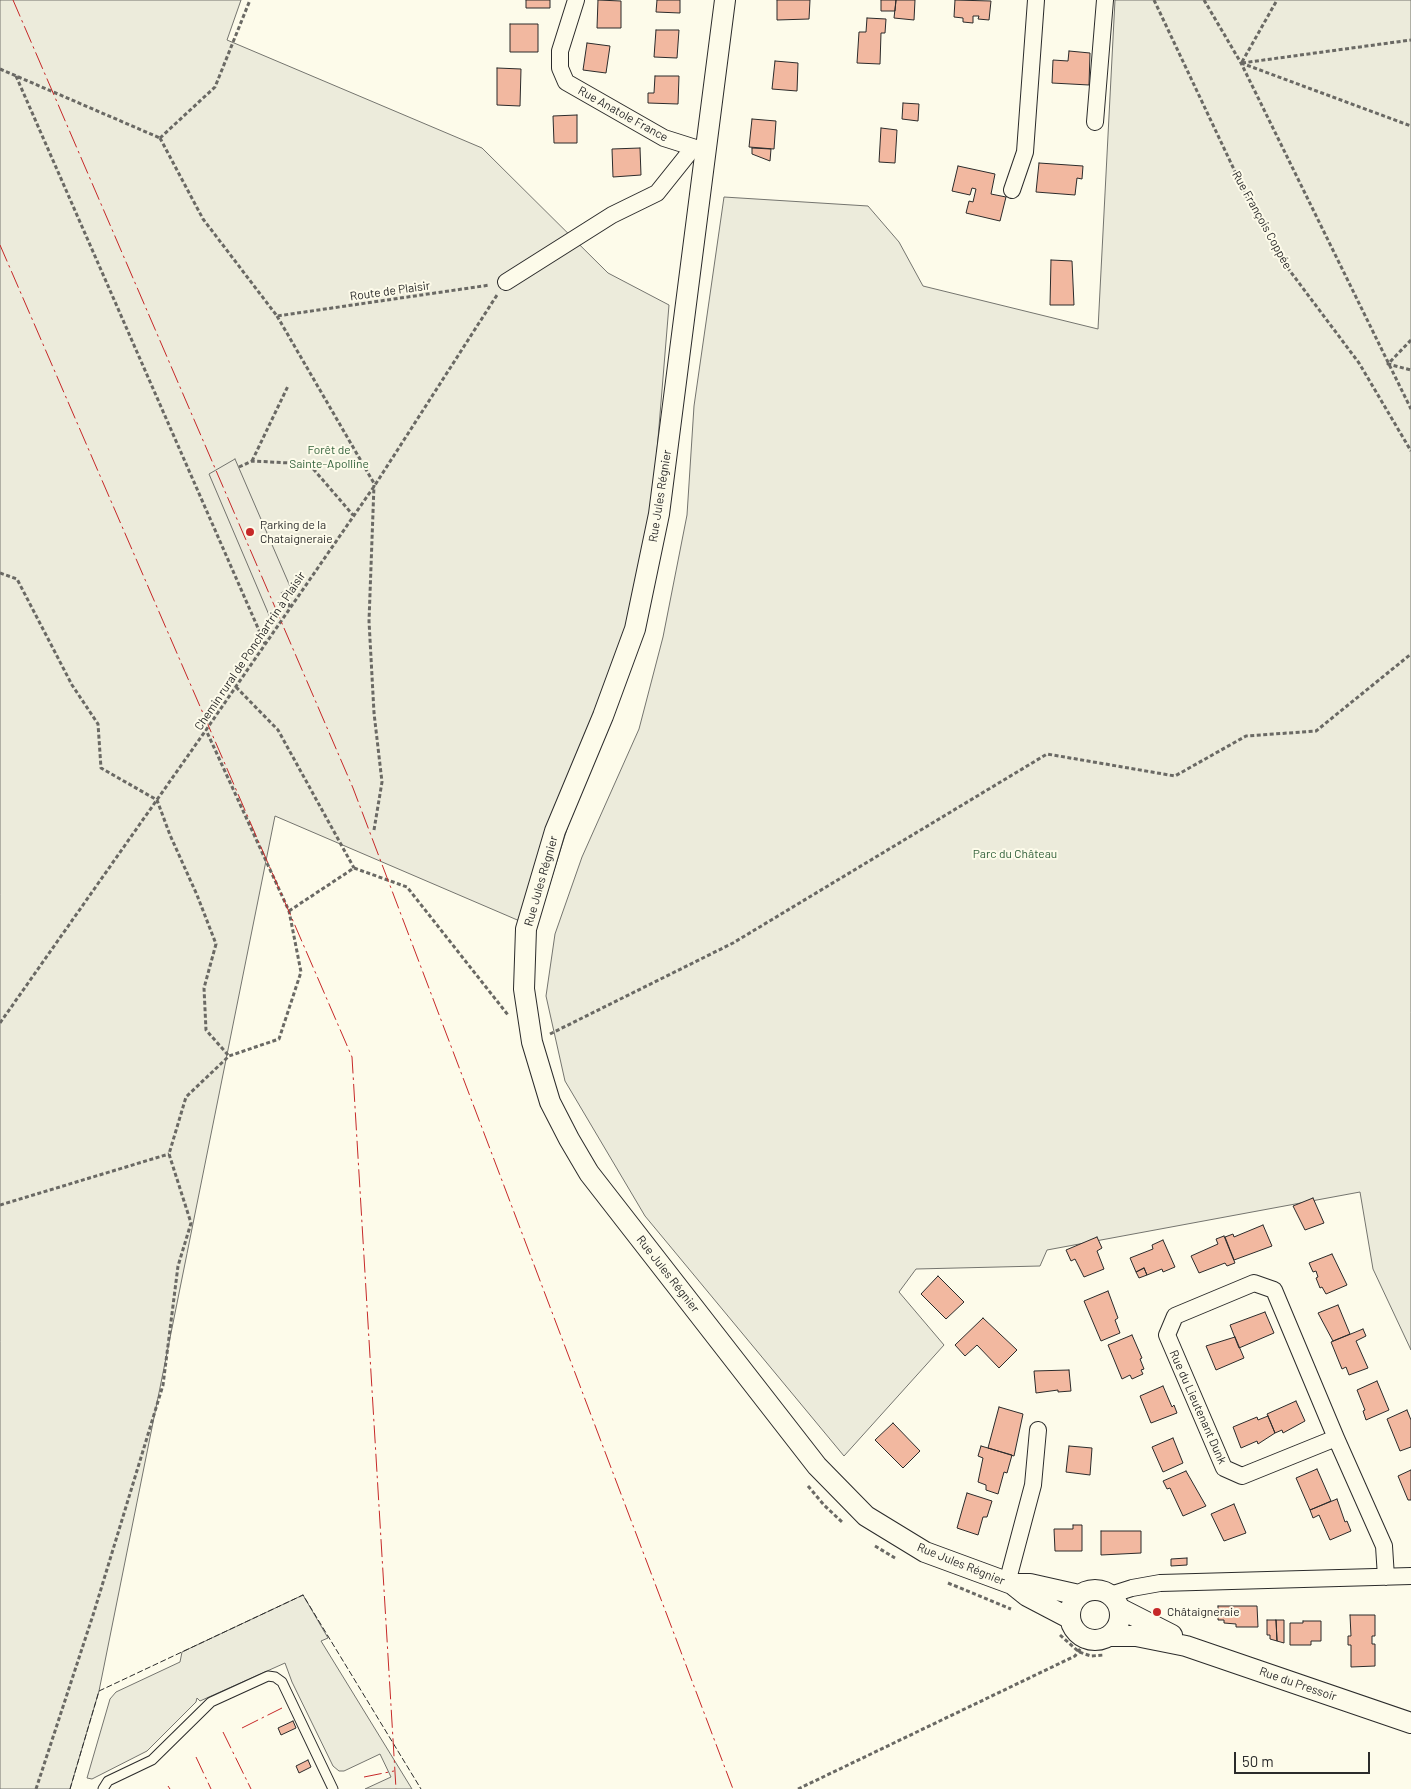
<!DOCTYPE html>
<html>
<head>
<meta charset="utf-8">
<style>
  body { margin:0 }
  #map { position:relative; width:1411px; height:1789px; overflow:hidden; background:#fdfbea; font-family:Barlow,sans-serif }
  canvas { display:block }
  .scale { position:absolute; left:1234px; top:1752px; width:136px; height:22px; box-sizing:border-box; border:2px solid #2b2b2b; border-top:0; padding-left:6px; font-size:15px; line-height:18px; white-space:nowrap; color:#2b2b2b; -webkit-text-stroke:4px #fdfbea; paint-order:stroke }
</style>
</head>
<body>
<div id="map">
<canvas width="1411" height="1789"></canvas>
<div class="scale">50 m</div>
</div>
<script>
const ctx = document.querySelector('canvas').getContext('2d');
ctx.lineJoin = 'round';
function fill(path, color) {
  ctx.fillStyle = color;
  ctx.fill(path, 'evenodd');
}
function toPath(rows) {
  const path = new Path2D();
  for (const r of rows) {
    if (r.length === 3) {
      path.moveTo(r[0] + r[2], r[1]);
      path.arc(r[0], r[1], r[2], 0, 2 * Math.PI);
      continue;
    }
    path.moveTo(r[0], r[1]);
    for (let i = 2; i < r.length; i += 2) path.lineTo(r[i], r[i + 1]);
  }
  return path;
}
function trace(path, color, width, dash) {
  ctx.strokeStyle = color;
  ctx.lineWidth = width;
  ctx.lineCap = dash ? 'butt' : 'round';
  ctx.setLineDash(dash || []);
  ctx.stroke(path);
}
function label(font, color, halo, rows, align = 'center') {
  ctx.font = font + ' Barlow,sans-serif';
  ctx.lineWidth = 4;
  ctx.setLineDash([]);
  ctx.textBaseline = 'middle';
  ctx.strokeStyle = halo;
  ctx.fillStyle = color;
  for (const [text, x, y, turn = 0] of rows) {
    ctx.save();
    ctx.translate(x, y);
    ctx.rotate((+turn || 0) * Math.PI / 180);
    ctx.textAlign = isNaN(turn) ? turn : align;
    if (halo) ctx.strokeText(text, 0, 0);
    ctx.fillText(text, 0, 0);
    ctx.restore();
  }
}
const green = toPath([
  [0,0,241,0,227,40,482,148,608,273,669,305,649,548,613,682,536,928,275,816,99,1691,70,1789,0,1789,0,0],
  [1115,0,1411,0,1411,1350,1373,1269,1360,1192,1047,1250,1040,1266,916,1269,899,1292,944,1345,844,1456,645,1216,565,1081,546,996,555,934,582,857,639,729,663,637,687,515,694,406,724,197,868,206,899,242,923,286,1098,329,1115,0],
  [303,1595,328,1638,321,1641,412,1789,365,1789,391,1777,380,1754,344,1771,339,1771,333,1766,292,1682,285,1663,200,1701,197,1698,196,1702,147,1751,92,1779,87,1778,110,1699,116,1692,180,1662,182,1652,303,1595]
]);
fill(green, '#ecebdb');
trace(green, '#74746e', 1);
const parking = toPath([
  [235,459,292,591,272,622,209,474,235,459]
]);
fill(parking, '#eceadb');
trace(parking, '#74746e', 1);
const building = toPath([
  [526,0,550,0,550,8,526,8,526,0],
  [598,0,621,1,621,28,597,28,598,0],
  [657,0,680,0,680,13,656,12,657,0],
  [777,0,810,0,809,19,777,20,777,0],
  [881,0,896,0,895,11,881,11,881,0],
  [896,0,915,0,914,20,894,18,896,0],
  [955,0,991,1,989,20,978,19,979,16,973,16,973,23,963,22,963,18,954,17,955,0],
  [867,18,886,19,885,33,881,33,880,64,857,63,859,32,866,32,867,18],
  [510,24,538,24,538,52,510,52,510,24],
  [656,30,679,30,677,58,654,57,656,30],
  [587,43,610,46,606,73,583,70,587,43],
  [1069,51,1090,53,1089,85,1052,83,1053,60,1068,61,1069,51],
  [775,61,798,63,797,91,772,89,775,61],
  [497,68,521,69,520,106,497,105,497,68],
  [655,76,679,76,678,104,648,103,648,93,654,93,655,76],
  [903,103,919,104,918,121,902,119,903,103],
  [577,115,577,143,554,143,553,116,577,115],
  [752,119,776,121,774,149,749,147,752,119],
  [881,128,897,130,895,163,879,162,881,128],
  [640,148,641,175,613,177,612,149,640,148],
  [752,148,771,149,770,161,752,154,752,148],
  [1039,163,1083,166,1082,179,1077,178,1075,195,1036,192,1039,163],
  [958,166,995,174,991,194,1006,197,1000,221,966,213,969,201,973,202,976,189,972,188,970,195,952,191,958,166],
  [1051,260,1072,261,1074,305,1050,305,1051,260],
  [1313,1198,1324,1223,1305,1230,1293,1206,1313,1198],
  [1263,1225,1272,1246,1234,1260,1225,1237,1233,1234,1234,1237,1263,1225],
  [1224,1236,1235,1263,1227,1266,1225,1263,1199,1273,1191,1256,1218,1244,1216,1239,1224,1236],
  [1097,1237,1102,1248,1097,1251,1104,1269,1084,1277,1075,1259,1071,1261,1066,1250,1097,1237],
  [1163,1240,1175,1267,1163,1272,1162,1269,1147,1275,1144,1268,1136,1272,1130,1258,1153,1249,1152,1245,1163,1240],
  [1332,1254,1347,1285,1326,1294,1322,1287,1320,1288,1316,1278,1318,1277,1316,1271,1313,1272,1309,1263,1332,1254],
  [1144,1268,1147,1275,1139,1278,1136,1272,1144,1268],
  [938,1276,964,1302,946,1319,921,1294,938,1276],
  [1108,1291,1118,1318,1115,1320,1120,1333,1101,1341,1084,1301,1108,1291],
  [1338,1305,1350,1334,1333,1341,1318,1313,1338,1305],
  [1265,1312,1274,1333,1239,1348,1230,1325,1265,1312],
  [983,1318,1017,1350,999,1368,977,1345,965,1356,955,1345,983,1318],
  [1363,1329,1366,1336,1356,1341,1368,1368,1349,1375,1346,1367,1342,1369,1331,1342,1363,1329],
  [1132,1335,1142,1358,1140,1359,1144,1369,1141,1370,1143,1374,1132,1379,1130,1375,1122,1379,1108,1345,1132,1335],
  [1235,1337,1244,1358,1216,1370,1206,1346,1235,1337],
  [1069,1370,1071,1391,1058,1392,1058,1390,1036,1393,1034,1371,1069,1370],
  [1377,1381,1389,1410,1366,1420,1363,1411,1365,1410,1357,1390,1377,1381],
  [1163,1386,1172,1407,1174,1405,1177,1413,1151,1423,1140,1396,1163,1386],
  [1296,1401,1305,1421,1283,1433,1282,1430,1275,1433,1267,1414,1296,1401],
  [999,1407,1023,1414,1014,1456,988,1448,999,1407],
  [1407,1410,1411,1420,1411,1447,1400,1451,1387,1419,1407,1410],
  [1268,1416,1275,1433,1258,1444,1257,1441,1241,1448,1233,1427,1257,1417,1258,1420,1268,1416],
  [893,1423,920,1451,903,1468,875,1440,893,1423],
  [1173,1438,1183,1463,1163,1472,1152,1447,1173,1438],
  [981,1446,1012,1455,1007,1473,1004,1472,998,1494,986,1490,986,1485,978,1482,983,1458,978,1456,981,1446],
  [1069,1446,1092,1448,1090,1475,1066,1472,1069,1446],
  [1317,1469,1331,1501,1310,1510,1296,1478,1317,1469],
  [1411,1470,1411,1500,1408,1500,1398,1476,1411,1470],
  [1186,1471,1206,1506,1183,1516,1170,1488,1167,1489,1163,1481,1186,1471],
  [967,1493,992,1501,987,1517,983,1517,978,1535,957,1528,967,1493],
  [1337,1499,1345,1522,1347,1521,1351,1531,1330,1540,1319,1515,1313,1518,1310,1510,1337,1499],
  [1234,1504,1246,1533,1224,1541,1211,1514,1234,1504],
  [1073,1525,1082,1525,1082,1551,1055,1551,1054,1529,1073,1529,1073,1525],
  [1101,1531,1141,1531,1141,1553,1101,1555,1101,1531],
  [1187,1558,1187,1565,1171,1566,1171,1559,1187,1558],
  [1218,1606,1257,1606,1258,1627,1236,1627,1236,1624,1224,1623,1224,1620,1218,1620,1218,1606],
  [1350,1615,1375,1615,1375,1636,1372,1636,1372,1644,1375,1644,1375,1666,1351,1667,1351,1645,1348,1645,1348,1636,1351,1636,1350,1615],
  [1267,1620,1276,1620,1277,1641,1270,1639,1270,1635,1267,1635,1267,1620],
  [1276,1620,1284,1620,1284,1643,1277,1641,1276,1620],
  [1303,1621,1321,1621,1321,1641,1311,1641,1311,1645,1290,1645,1290,1623,1303,1623,1303,1621],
  [293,1721,296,1728,281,1735,278,1728,293,1721],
  [308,1760,311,1767,299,1773,296,1766,308,1760]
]);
fill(building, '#f2b8a0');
trace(building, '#2b2b2b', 1);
const service = toPath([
  [103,1789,108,1781,152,1760,211,1702,268,1676,275,1677,282,1682,333,1789]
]);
const minor = toPath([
  [576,0,560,51,560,68,566,82,664,138,705,151],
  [1095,122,1105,0],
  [1012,190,1025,152,1036,0],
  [506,282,612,215,657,193,693,148],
  [1336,1438,1242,1476,1224,1468,1167,1335,1175,1316,1254,1283,1274,1290,1336,1438,1384,1546,1386,1577],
  [1007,1583,1033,1485,1038,1430],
  [1110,1595,1132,1588,1160,1583,1411,1576]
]);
const tertiary = toPath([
  [725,0,659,514,635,629,603,716,555,831,526,929,524,989,532,1042,550,1102,569,1139,589,1173,817,1466,866,1516,925,1552,1012,1584,1027,1596,1069,1618],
  [1014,1584,1030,1584,1079,1595],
  [1095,1615,25],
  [1119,1608,1172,1635],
  [1110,1636,1136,1636,1186,1646,1411,1723]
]);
trace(service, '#2b2b2b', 11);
trace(minor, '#2b2b2b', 18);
trace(tertiary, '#2b2b2b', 22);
trace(toPath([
  [1154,0,1247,197,1281,259,1359,363,1411,451],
  [1204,0,1241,63,1411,409],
  [1242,62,1277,0],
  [1241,63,1411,126],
  [1242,63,1411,40],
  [0,69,160,138],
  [16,76,265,644],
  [160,138,203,219,277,316,490,285],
  [160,138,215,87,250,0],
  [277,316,375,485],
  [1411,340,1388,364,1411,370],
  [252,461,288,386],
  [239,467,252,461,309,464,353,515],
  [0,573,17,579,72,685,98,724,101,768,157,800,170,835,197,895,216,944,204,988,206,1030,229,1056],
  [282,592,290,607],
  [236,687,278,730,354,868],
  [374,830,382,782,374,713,369,621,374,485],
  [289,911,354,868,407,887,508,1015],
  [0,1023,206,730,375,485,497,295],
  [550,1034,733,943,1047,754,1175,776,1246,736,1316,731,1411,654],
  [0,1205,169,1154],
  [808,1486,824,1505,843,1523],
  [875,1546,895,1558],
  [948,1583,1011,1609],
  [1060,1635,1079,1652,1091,1656,1104,1655],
  [36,1789,94,1612,163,1385,178,1266,191,1223,169,1154,186,1097,229,1056,279,1039,301,972,289,911,206,730],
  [798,1789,1075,1656,1087,1640]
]), '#6a6964', 3, [4, 2.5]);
trace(service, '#fdfbea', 9);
trace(minor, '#fdfbea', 16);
trace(tertiary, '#fdfbea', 20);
trace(toPath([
  [70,1789,99,1691,303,1595,421,1789]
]), '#2b2b2b', 1, [6, 2.5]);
trace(toPath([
  [13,0,353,788,733,1789],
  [0,245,352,1057,396,1789],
  [242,1728,282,1708],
  [223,1732,251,1789],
  [196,1757,211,1789],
  [364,1777,394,1771],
  [168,1786,170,1789]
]), '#c62828', 1, [18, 4, 2.5, 4]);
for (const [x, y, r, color] of [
  [250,532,5,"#c62828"],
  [1157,1612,5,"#c62828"]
]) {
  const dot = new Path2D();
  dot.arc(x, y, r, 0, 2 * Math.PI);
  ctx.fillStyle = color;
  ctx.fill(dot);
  trace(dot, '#fdfbea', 2);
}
label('12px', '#2b2b2b', '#fdfbea', [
  ["Rue Anatole France",623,114,29],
  ["Rue François Coppée",1262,220,61],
  ["Route de Plaisir",390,291,-8],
  ["Rue Jules Régnier",660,496,-81],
  ["Chemin rural de Ponchartrin à Plaisir",250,651,-56],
  ["Rue Jules Régnier",541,881,-74],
  ["Rue Jules Régnier",668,1274,52],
  ["Rue du Lieutenant Dunk",1198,1407,66],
  ["Rue Jules Régnier",961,1564,22],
  ["Rue du Pressoir",1298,1684,19]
]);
label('12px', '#34623c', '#fdfbea', [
  ["Forêt de",329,450],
  ["Sainte-Apolline",329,464],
  ["Parc du Château",1015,854]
]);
label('12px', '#2b2b2b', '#fdfbea', [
  ["Parking de la",260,525],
  ["Chataigneraie",260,539],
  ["Châtaigneraie",1167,1612]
], 'left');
</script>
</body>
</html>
